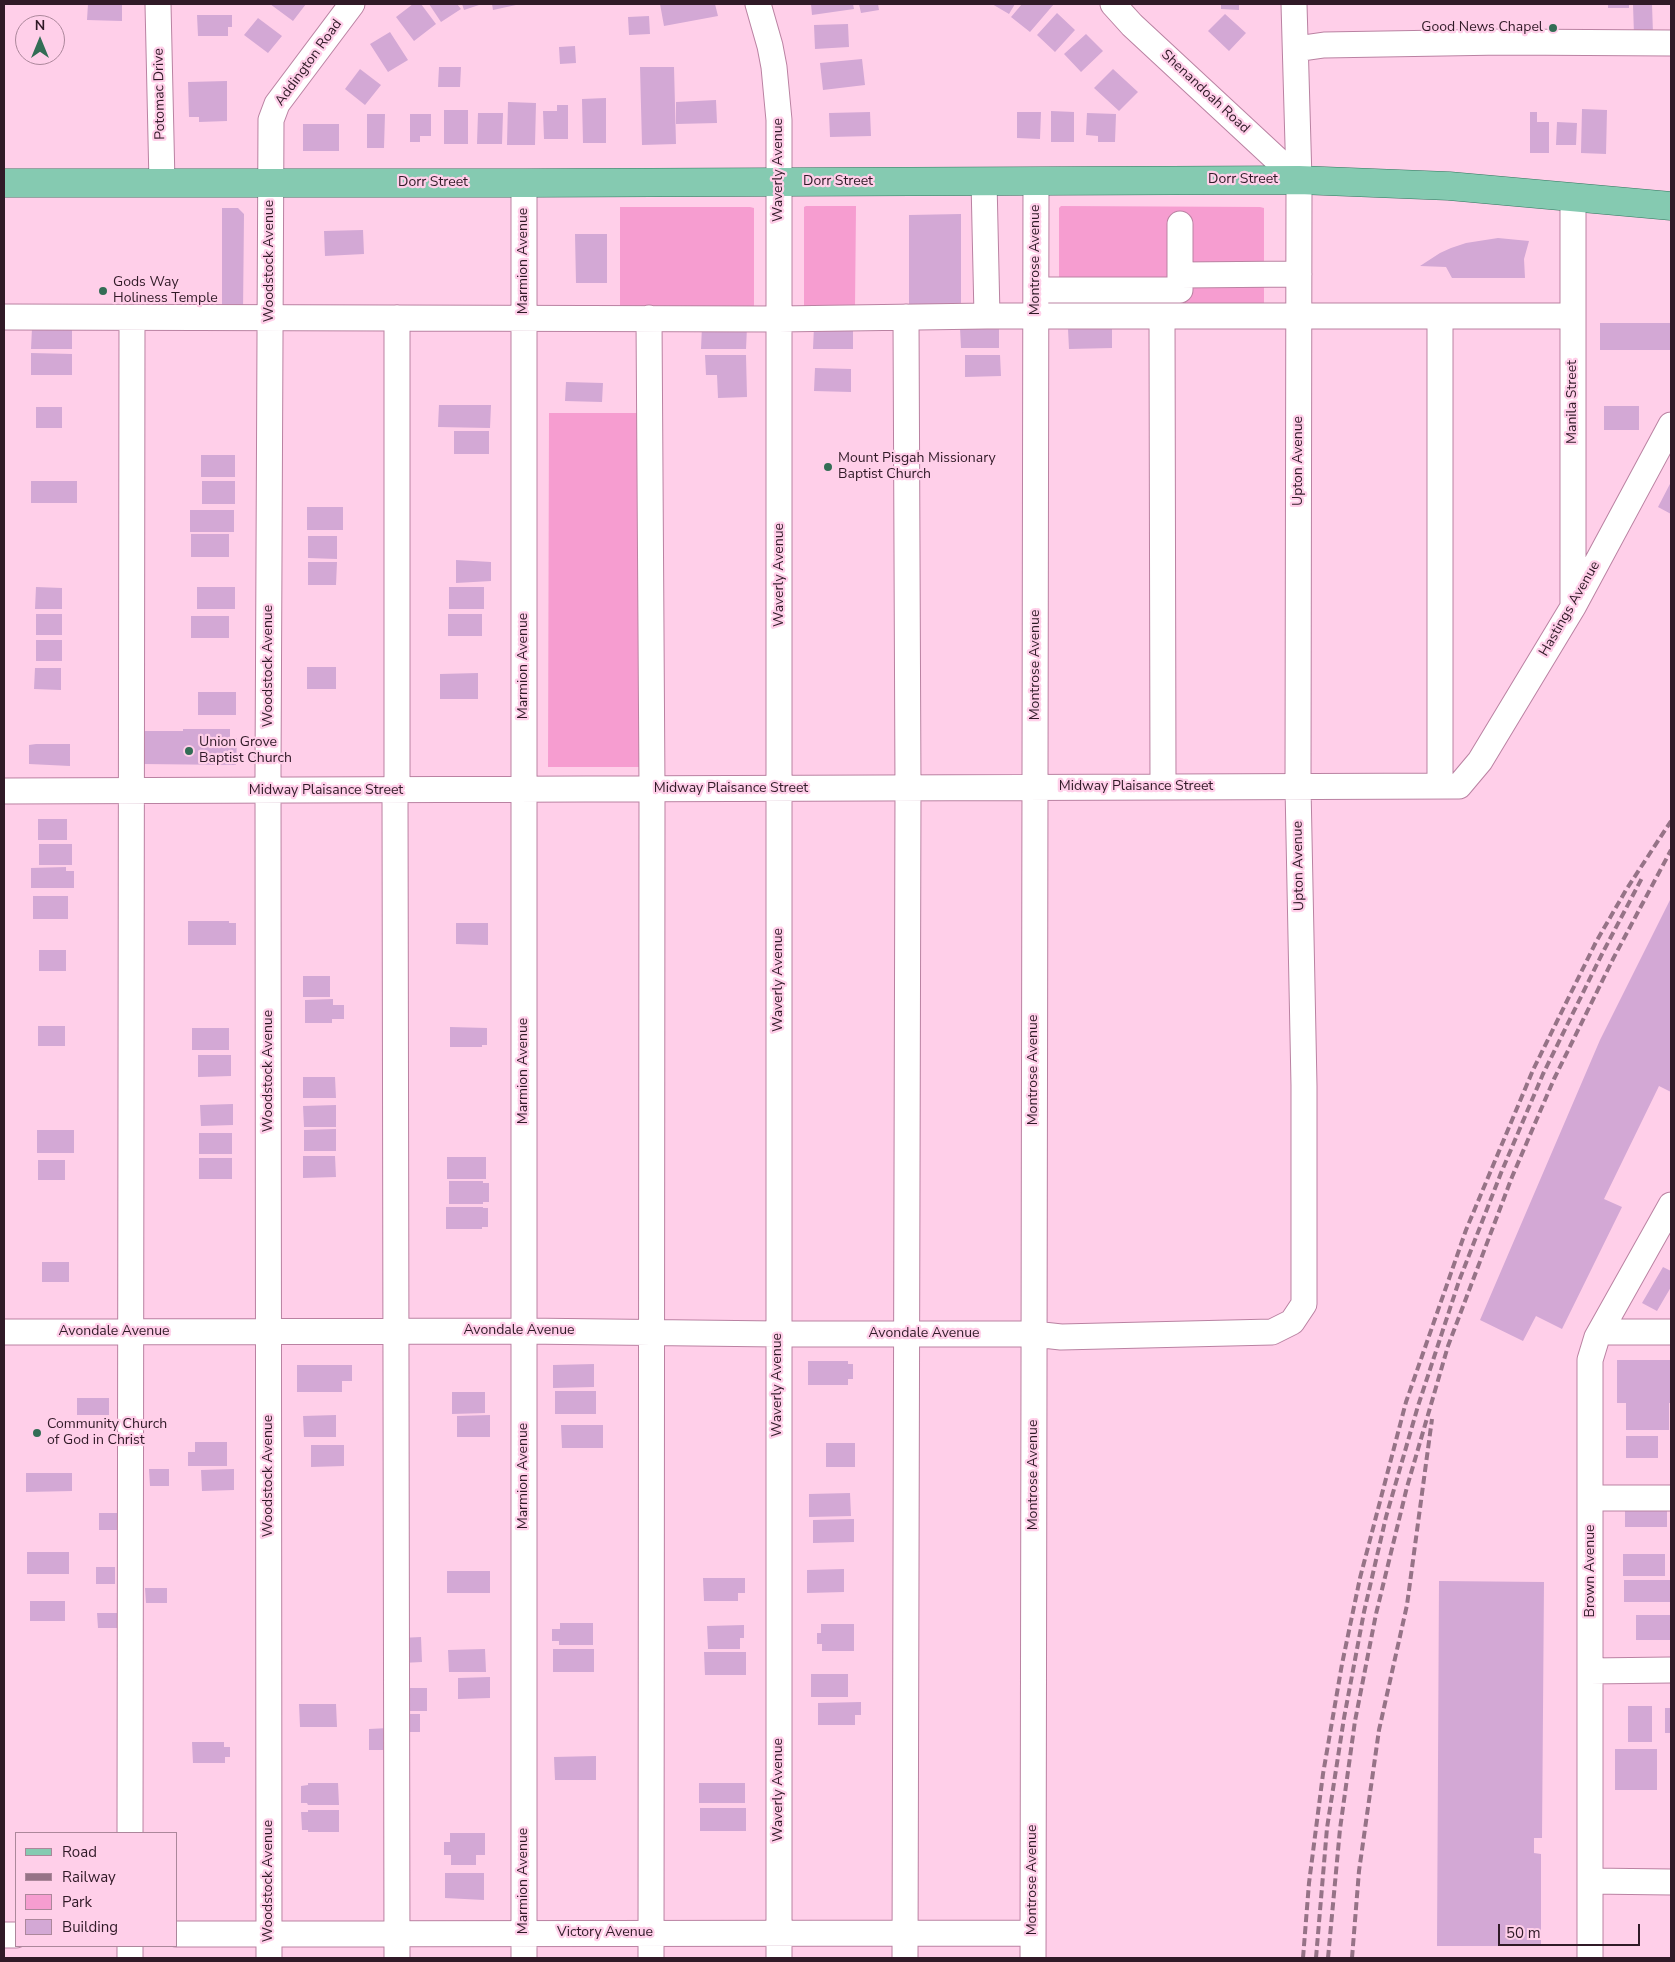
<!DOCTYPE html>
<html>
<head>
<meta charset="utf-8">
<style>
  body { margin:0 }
  #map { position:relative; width:1675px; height:1962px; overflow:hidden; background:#ffcfe9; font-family:"Nunito Sans",sans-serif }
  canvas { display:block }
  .frame { position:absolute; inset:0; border:5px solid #301a27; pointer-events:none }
  .legend { position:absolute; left:15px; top:1832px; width:162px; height:115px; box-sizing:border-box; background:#ffcfe9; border:1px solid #ac879b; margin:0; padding:6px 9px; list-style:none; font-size:15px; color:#301a27 }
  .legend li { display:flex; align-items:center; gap:10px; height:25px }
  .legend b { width:25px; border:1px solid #ac879b }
  .north { position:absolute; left:15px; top:15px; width:50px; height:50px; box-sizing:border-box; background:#ffcfe9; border:1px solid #ac879b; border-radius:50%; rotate:0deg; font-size:14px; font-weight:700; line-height:20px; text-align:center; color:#301a27 }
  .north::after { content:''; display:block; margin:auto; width:18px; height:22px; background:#336d55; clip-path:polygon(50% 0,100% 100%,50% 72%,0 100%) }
  .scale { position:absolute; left:1498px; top:1924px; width:142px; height:22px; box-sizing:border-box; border:2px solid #301a27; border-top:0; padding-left:6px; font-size:15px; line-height:18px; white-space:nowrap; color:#301a27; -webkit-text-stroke:4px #ffcfe9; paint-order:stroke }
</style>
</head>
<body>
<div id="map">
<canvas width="1675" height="1962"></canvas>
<div class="frame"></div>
<ul class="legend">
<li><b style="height:6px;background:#85cab1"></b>Road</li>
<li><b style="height:6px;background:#967387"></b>Railway</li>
<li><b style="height:14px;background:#f69dd0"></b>Park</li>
<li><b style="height:14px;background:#d3a8d5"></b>Building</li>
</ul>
<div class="north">N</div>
<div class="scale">50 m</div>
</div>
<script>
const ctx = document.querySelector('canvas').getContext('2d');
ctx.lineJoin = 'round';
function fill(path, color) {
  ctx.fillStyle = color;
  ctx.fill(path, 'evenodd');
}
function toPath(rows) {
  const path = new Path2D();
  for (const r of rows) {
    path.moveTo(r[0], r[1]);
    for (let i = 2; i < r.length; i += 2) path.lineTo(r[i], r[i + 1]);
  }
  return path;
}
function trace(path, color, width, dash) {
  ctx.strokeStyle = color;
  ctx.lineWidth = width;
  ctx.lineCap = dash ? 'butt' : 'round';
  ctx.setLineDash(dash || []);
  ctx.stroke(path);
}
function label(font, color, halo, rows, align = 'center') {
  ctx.font = font + ' "Nunito Sans",sans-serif';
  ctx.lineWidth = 4.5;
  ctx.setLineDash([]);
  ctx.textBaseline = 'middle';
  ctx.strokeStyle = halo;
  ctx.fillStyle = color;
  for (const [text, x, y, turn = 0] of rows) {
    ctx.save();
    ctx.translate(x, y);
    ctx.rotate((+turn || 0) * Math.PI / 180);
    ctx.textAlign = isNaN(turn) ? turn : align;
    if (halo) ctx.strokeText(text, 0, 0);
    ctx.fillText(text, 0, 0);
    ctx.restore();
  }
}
fill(toPath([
  [806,206,856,206,855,308,804,308,804,207],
  [1061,206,1260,207,1264,208,1264,309,1059,308,1059,208],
  [620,207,750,207,754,208,754,311,620,310],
  [549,413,643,413,645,767,548,767]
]), '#f69dd0');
fill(toPath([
  [88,4,122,4,122,21,87,20],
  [270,4,306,4,293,21],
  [413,4,421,4,436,24,414,41,396,17],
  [429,4,457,4,461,9,441,22],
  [462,4,482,4,464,10],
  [492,4,516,4,516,5,493,10],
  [660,4,715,4,718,16,664,26],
  [811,4,853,4,854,9,812,15],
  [859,4,878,4,879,10,861,13],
  [992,4,1015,4,1009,14],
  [1022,4,1054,4,1030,32,1011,17],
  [1221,4,1239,4,1239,10,1221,9],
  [1608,4,1629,4,1629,8,1608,8],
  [1633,4,1652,4,1653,34,1634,35],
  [1057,13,1075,30,1055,52,1037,35],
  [1225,14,1246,33,1229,51,1208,31],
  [197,15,232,15,232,27,228,27,228,36,198,36],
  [649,16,650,34,629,35,628,17],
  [258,18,282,36,268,53,244,35],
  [848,24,849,47,815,49,814,25],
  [390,32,408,60,388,72,370,44],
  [1086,34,1103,51,1081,72,1064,54],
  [575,46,576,63,560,64,559,47],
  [862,59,865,85,823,90,820,63],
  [439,67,461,67,460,87,438,87],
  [640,67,674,67,676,144,642,145],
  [360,69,381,85,365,105,345,89],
  [1113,69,1138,92,1119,111,1094,88],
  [227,81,227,121,199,122,199,117,189,117,188,82],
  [606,98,606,143,583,143,582,99],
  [716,100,717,123,676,124,676,102],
  [508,102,536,103,535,145,507,145],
  [557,105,568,105,568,139,544,139,543,111,557,111],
  [1582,109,1607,110,1606,154,1581,153],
  [444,110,468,110,468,144,444,144],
  [1051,111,1074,112,1074,142,1051,142],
  [870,112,871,136,830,137,829,113],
  [1017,112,1041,112,1040,139,1017,138],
  [1530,112,1537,112,1537,122,1549,122,1549,153,1530,153],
  [478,113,503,113,502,144,477,144],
  [1087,113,1116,114,1115,142,1098,142,1098,136,1086,135],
  [367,114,385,114,384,148,367,148],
  [410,114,431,114,431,136,420,136,420,142,410,142],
  [1557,122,1577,123,1576,145,1556,145],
  [303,124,339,124,339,151,303,151],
  [222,208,238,208,244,214,243,313,222,313],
  [961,214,961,309,909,309,909,215],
  [363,230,364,254,325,256,324,231],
  [575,234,607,234,607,283,576,283],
  [1498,238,1529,241,1524,259,1525,278,1452,278,1446,267,1420,266,1440,253,1451,248,1466,243],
  [1600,323,1671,323,1671,350,1600,350],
  [702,326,747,327,746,349,701,349],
  [814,326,853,327,853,349,813,349],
  [32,328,72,328,72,349,31,349],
  [960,328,999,328,999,348,961,348],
  [1068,329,1112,329,1112,348,1069,349],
  [31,353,72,354,72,375,31,375],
  [705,355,746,355,747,397,718,398,717,375,706,375],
  [965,355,1000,355,1001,376,965,377],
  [815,368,851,369,851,392,814,391],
  [566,382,603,383,602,402,565,401],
  [439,405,491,405,490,428,438,427],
  [1604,406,1639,406,1639,430,1604,430],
  [36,407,62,407,62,428,36,428],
  [454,431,489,431,489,454,454,454],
  [201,455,235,455,235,477,201,477],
  [31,481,77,481,77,503,31,503],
  [202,481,235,481,235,504,202,504],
  [1671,482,1671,514,1658,507],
  [307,507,343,507,343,530,307,530],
  [190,510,234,510,234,532,190,532],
  [191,534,229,534,229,557,191,557],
  [308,536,337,536,337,559,308,558],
  [456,560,491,562,491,581,456,583],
  [308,562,337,562,336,585,308,585],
  [36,587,62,588,62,609,35,609],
  [197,587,235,587,235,609,197,609],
  [449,587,484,587,484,609,449,609],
  [36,614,62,614,62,635,36,635],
  [448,614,482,614,482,636,448,636],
  [191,616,229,616,229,638,191,638],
  [36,640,62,640,62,661,36,661],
  [307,667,336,667,336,689,307,689],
  [35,668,61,668,61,690,34,689],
  [478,673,478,699,440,699,440,674],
  [198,692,236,692,236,715,198,715],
  [183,729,230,729,230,738,237,738,236,765,142,764,142,731,183,731],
  [36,744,70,744,70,766,29,764,29,745],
  [38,819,67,819,67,840,38,840],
  [39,844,72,844,72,865,39,865],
  [66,867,66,871,74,871,74,888,31,888,31,868],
  [33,896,68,896,68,919,33,919],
  [1671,898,1671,1092,1659,1086,1604,1199,1622,1207,1562,1329,1536,1316,1523,1341,1480,1320,1600,1040],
  [188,921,229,921,229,923,236,923,236,945,188,945],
  [456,923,488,923,488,945,456,944],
  [39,950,66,950,66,971,39,971],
  [303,976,330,976,330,997,303,997],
  [333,999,333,1005,344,1005,344,1019,332,1019,332,1023,305,1023,305,1000],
  [38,1026,65,1026,65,1046,38,1046],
  [450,1027,487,1028,487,1045,482,1045,482,1047,450,1047],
  [192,1028,229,1028,229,1050,192,1050],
  [198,1055,231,1055,231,1076,198,1077],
  [303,1077,335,1077,336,1098,303,1098],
  [233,1104,233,1125,201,1126,200,1105],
  [336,1105,336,1127,304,1127,303,1106],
  [336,1129,336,1151,304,1151,304,1130],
  [37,1130,74,1130,74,1153,37,1153],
  [199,1133,232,1133,232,1154,199,1154],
  [303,1156,335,1156,336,1177,303,1178],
  [447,1157,486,1157,486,1179,447,1179],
  [199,1158,232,1158,232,1179,199,1179],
  [38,1160,65,1160,65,1180,38,1180],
  [449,1181,483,1181,483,1183,489,1183,489,1202,483,1202,483,1204,449,1204],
  [446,1207,483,1207,483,1208,488,1208,488,1227,482,1227,482,1229,446,1229],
  [42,1262,69,1262,69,1282,42,1282],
  [1663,1267,1671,1271,1671,1287,1657,1311,1642,1303],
  [1617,1360,1671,1360,1671,1403,1669,1403,1669,1430,1626,1430,1626,1403,1617,1403],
  [808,1361,848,1361,848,1364,853,1364,853,1379,848,1379,848,1385,808,1385],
  [594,1364,594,1387,553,1388,553,1365],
  [297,1365,352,1365,352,1381,342,1381,342,1392,297,1392],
  [555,1391,596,1391,596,1414,555,1414],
  [452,1392,485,1392,485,1413,452,1414],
  [77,1398,109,1398,109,1415,77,1415],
  [336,1415,336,1437,304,1437,303,1416],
  [490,1415,490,1437,457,1437,457,1416],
  [561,1425,603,1425,603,1448,562,1448],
  [1626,1436,1658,1436,1658,1458,1626,1458],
  [195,1442,227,1442,227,1466,188,1466,188,1452,195,1452],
  [826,1443,855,1443,855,1467,826,1467],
  [311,1445,344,1445,344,1466,311,1467],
  [149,1469,169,1469,169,1486,150,1486],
  [234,1469,234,1490,202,1491,201,1470],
  [26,1473,72,1473,72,1491,26,1492],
  [850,1493,851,1516,809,1517,809,1494],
  [1625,1505,1667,1505,1667,1527,1625,1527],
  [99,1513,118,1513,118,1530,99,1530],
  [854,1519,854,1542,813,1543,813,1520],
  [27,1552,69,1552,69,1574,27,1574],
  [1623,1554,1665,1554,1665,1576,1623,1576],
  [96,1567,115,1567,115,1584,96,1584],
  [844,1569,844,1592,807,1593,807,1570],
  [447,1571,490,1571,490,1593,447,1593],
  [703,1578,745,1578,745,1593,738,1593,738,1601,704,1601],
  [1624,1580,1671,1580,1671,1602,1624,1602],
  [1439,1581,1544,1582,1542,1838,1534,1838,1534,1853,1541,1854,1541,1946,1437,1946],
  [145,1588,167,1588,167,1603,146,1603],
  [30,1601,65,1601,65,1621,30,1621],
  [97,1613,119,1613,120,1628,98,1628],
  [1636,1615,1671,1615,1671,1640,1636,1640],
  [560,1623,593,1623,593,1645,559,1645,559,1641,552,1641,552,1629,560,1629],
  [821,1624,854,1624,854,1651,822,1651,822,1644,817,1644,817,1633,821,1633],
  [744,1625,744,1638,740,1638,740,1649,708,1649,707,1626],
  [421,1637,422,1662,402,1663,401,1638],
  [485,1649,486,1672,449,1672,448,1650],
  [553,1649,594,1649,594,1672,553,1672],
  [704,1652,746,1652,746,1675,705,1675],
  [811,1674,848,1674,848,1697,811,1697],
  [490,1677,490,1698,458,1699,458,1678],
  [404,1688,427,1688,427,1711,404,1711],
  [861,1702,861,1715,855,1715,855,1725,818,1725,818,1703],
  [299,1704,336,1704,337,1727,300,1727],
  [1628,1706,1652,1706,1652,1742,1628,1742],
  [1665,1708,1671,1708,1671,1733,1665,1733],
  [401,1714,420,1714,420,1732,401,1732],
  [389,1728,389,1750,369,1750,369,1729],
  [192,1742,224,1742,224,1747,230,1747,230,1757,225,1757,225,1763,193,1763],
  [1615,1749,1657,1749,1657,1790,1615,1790],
  [596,1756,596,1780,555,1780,554,1757],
  [308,1783,338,1783,339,1805,308,1805,307,1803,301,1803,301,1786,308,1785],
  [699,1783,745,1783,745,1803,699,1803],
  [700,1808,746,1808,746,1831,700,1831],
  [308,1810,339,1810,339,1832,308,1832,308,1830,302,1830,301,1812,308,1812],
  [450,1833,485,1833,485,1855,476,1855,476,1865,451,1865,451,1855,444,1855,444,1842,450,1842],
  [445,1873,484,1873,484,1900,445,1898]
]), '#d3a8d5');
const minor = toPath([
  [158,4,162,183],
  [758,4,770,46,774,67,779,120,779,1958],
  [1113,4,1132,25,1299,180],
  [1296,49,1324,45,1503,42,1671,43],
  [984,181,987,316],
  [1180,275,1299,274],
  [1036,290,1180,290,1180,224],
  [1162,316,1163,787],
  [1440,316,1440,786],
  [4,317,779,319,987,316,1573,316],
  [397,318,397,791],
  [649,318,652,789,651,1958],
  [1573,604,1573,197],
  [4,791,1459,786,1480,761,1573,607,1671,425],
  [395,791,397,1958],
  [4,1332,524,1331,778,1334,1034,1334,1061,1337,1272,1332,1292,1322,1304,1304,1304,1086,1298,787,1299,180,1294,4],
  [1600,1332,1671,1332],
  [1591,1498,1671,1498],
  [1590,1671,1671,1670],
  [130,1833,132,318],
  [1590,1881,1671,1882],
  [176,1934,1033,1933],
  [4,1935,16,1935],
  [130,1958,130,1946],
  [269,1958,268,772,271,120,277,104,352,4],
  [524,1958,524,183],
  [905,1958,908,789,906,317],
  [1033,1958,1036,181],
  [1590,1958,1590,1360,1597,1337,1671,1205]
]);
const major = toPath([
  [4,183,524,183,1299,180,1449,186,1671,206]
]);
trace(minor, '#ba82a2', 27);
trace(major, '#33765f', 29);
trace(minor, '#fff', 25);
trace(major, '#85cab1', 28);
trace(toPath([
  [1303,1958,1309,1883,1323,1774,1342,1664,1360,1578,1406,1402,1466,1230,1533,1070,1596,942,1626,890,1671,821],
  [1316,1958,1327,1828,1344,1718,1364,1612,1386,1517,1418,1406,1459,1281,1501,1173,1543,1074,1602,954,1643,876],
  [1328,1958,1340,1829,1355,1721,1376,1614,1407,1487,1448,1346,1512,1177,1554,1079,1613,959,1671,850],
  [1352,1958,1359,1871,1379,1730,1407,1605,1432,1419]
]), '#967387', 4, [8, 4]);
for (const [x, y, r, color] of [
  [1553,28,5,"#336d55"],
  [103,291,5,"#336d55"],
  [828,467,5,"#336d55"],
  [189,751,5,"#336d55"],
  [37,1433,5,"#336d55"]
]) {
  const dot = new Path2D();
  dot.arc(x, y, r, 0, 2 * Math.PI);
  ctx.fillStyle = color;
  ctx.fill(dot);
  trace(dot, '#ffcfe9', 2);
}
label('14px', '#301a27', '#ffcfe9', [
  ["Good News Chapel",1543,28,"right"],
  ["Gods Way",113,283],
  ["Holiness Temple",113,299],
  ["Mount Pisgah Missionary",838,459],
  ["Baptist Church",838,475],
  ["Union Grove",199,743],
  ["Baptist Church",199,759],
  ["Community Church",47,1425],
  ["of God in Christ",47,1441]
], 'left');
label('14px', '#301a27', '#ffcfe9', [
  ["Addington Road",309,63,-54],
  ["Shenandoah Road",1205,92,43],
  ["Potomac Drive",160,94,-91],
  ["Waverly Avenue",779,170,-90],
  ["Dorr Street",1243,180],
  ["Dorr Street",838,182],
  ["Dorr Street",433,183],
  ["Montrose Avenue",1036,260,-90],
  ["Woodstock Avenue",270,261,-90],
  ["Marmion Avenue",524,261,-90],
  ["Manila Street",1573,402,-90],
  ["Upton Avenue",1299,461,-90],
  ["Waverly Avenue",780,575,-90],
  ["Hastings Avenue",1570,609,-60],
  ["Montrose Avenue",1036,665,-90],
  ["Woodstock Avenue",269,666,-90],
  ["Marmion Avenue",524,666,-90],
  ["Midway Plaisance Street",1136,787],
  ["Midway Plaisance Street",731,789],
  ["Midway Plaisance Street",326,791],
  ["Upton Avenue",1299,866,-91],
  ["Waverly Avenue",779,980,-90],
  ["Montrose Avenue",1034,1070,-90],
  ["Woodstock Avenue",269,1071,-90],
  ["Marmion Avenue",524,1071,-90],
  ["Avondale Avenue",519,1331],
  ["Avondale Avenue",114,1332],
  ["Avondale Avenue",924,1334],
  ["Waverly Avenue",778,1385,-90],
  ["Montrose Avenue",1034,1475,-90],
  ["Woodstock Avenue",269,1476,-90],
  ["Marmion Avenue",524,1476,-90],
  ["Brown Avenue",1591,1571,-90],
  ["Waverly Avenue",779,1790,-90],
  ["Montrose Avenue",1033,1880,-90],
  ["Woodstock Avenue",269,1881,-90],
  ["Marmion Avenue",524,1881,-90],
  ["Victory Avenue",605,1933]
]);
</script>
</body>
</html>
